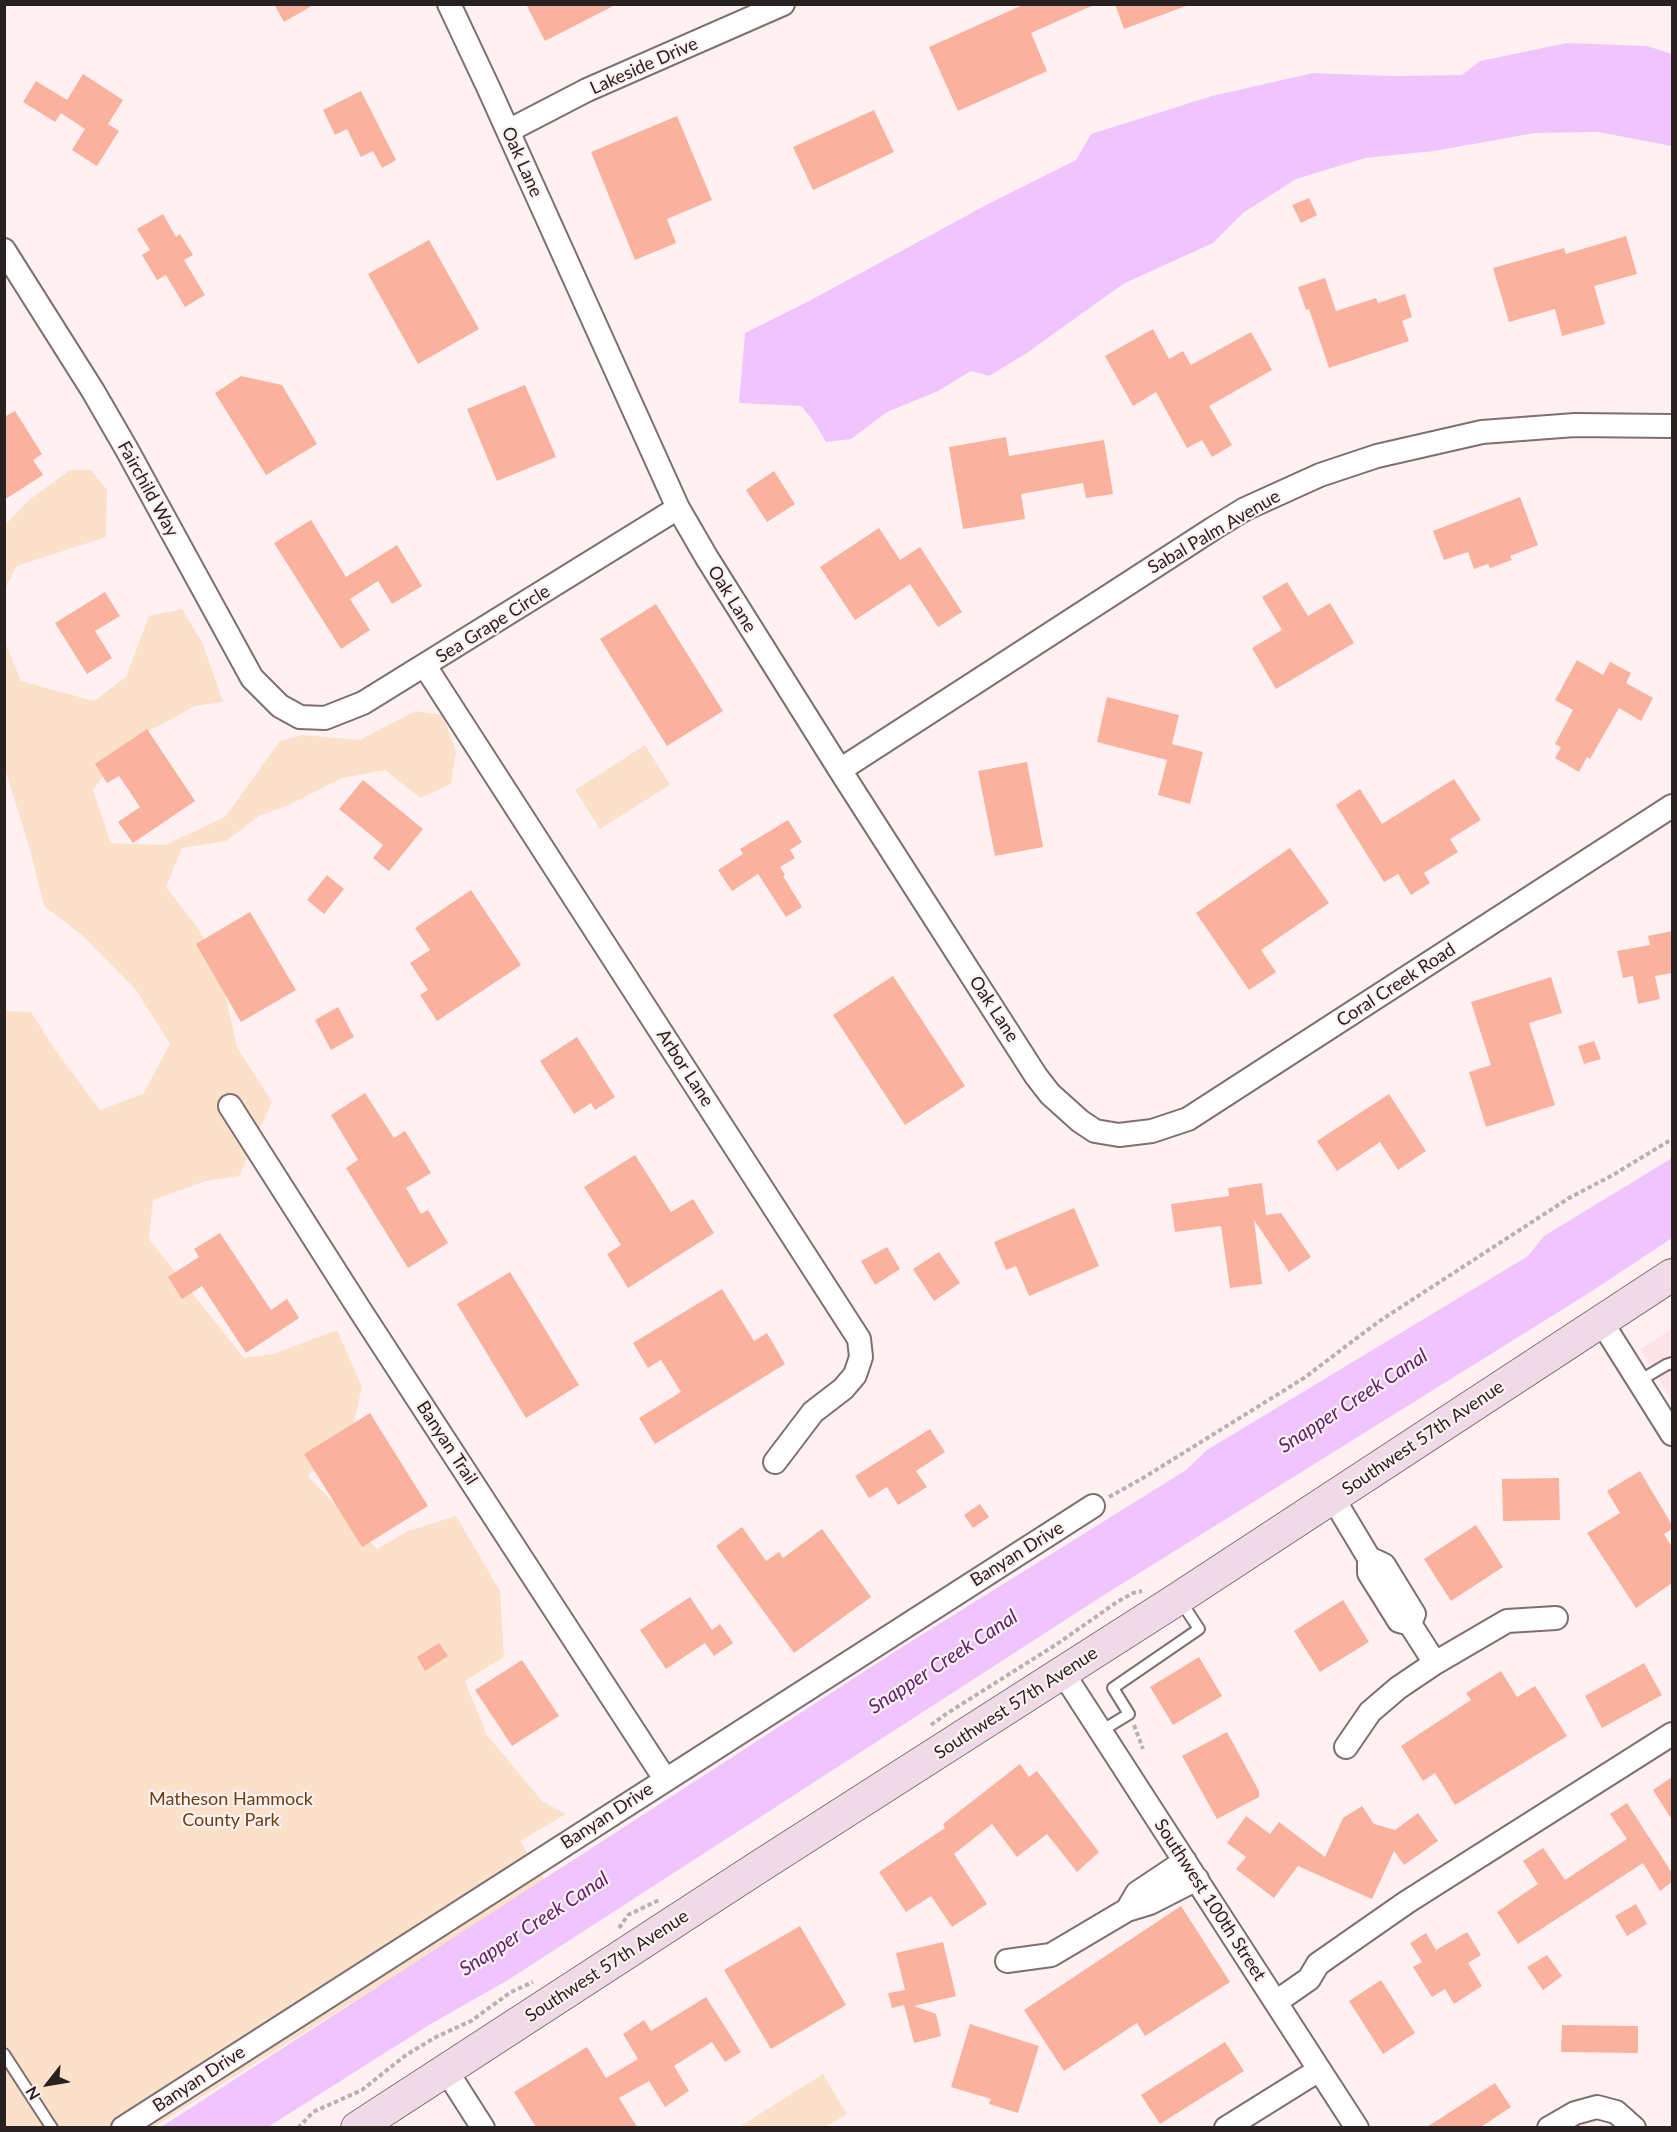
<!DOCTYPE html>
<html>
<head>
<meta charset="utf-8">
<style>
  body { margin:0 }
  #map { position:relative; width:1677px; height:2132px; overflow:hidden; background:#fff1f2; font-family:Lato,sans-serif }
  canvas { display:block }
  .frame { position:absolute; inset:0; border:6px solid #272121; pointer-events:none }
  .north { position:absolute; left:18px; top:2054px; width:60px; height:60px; -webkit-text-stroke:4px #fff1f2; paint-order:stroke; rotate:239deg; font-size:16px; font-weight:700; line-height:24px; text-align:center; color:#272121 }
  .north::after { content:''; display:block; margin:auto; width:21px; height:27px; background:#272121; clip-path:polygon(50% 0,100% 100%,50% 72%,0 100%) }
</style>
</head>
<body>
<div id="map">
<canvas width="1677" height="2132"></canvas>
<div class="frame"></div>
<div class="north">N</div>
</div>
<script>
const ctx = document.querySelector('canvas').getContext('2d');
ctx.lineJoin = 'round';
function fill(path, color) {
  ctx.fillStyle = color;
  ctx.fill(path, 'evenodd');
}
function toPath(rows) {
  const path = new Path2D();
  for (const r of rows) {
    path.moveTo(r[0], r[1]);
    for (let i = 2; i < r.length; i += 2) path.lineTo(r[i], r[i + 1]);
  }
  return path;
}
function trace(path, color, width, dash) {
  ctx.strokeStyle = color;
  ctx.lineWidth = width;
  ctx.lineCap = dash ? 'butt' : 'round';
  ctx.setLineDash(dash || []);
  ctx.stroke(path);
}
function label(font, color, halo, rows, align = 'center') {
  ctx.font = font + ' Lato,sans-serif';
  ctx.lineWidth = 4.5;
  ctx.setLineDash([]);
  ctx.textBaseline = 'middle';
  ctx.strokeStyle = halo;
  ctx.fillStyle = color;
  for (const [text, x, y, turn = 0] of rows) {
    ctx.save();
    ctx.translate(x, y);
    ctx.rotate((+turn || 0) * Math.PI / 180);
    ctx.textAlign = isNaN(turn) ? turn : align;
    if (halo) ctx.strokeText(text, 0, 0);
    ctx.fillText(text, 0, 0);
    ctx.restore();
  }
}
fill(toPath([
  [1672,1329,1672,1401,1640,1349]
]), '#fee4e6');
fill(toPath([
  [70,470,91,470,107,490,106,537,17,566,5,589,5,525,29,500],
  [182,609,203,644,223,702,195,706,129,742,93,790,111,843,165,845,225,817,280,741,303,735,360,740,415,711,443,715,456,752,451,784,420,798,385,770,342,778,289,805,259,816,226,841,182,848,166,887,198,928,219,966,237,1047,272,1102,239,1176,206,1181,153,1200,149,1239,244,1358,273,1354,337,1330,362,1387,352,1431,308,1476,377,1549,408,1531,456,1516,500,1591,504,1657,465,1681,487,1735,542,1801,566,1814,520,1841,545,1881,154,2127,7,2128,5,2124,5,1011,31,1012,56,1051,100,1110,143,1094,170,1044,136,990,83,936,44,906,31,853,5,769,4,640,21,681,94,701,126,677,149,616],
  [645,745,670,785,600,829,575,790],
  [823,2074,847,2114,825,2127,743,2127,742,2125]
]), '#fbe0ca');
fill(toPath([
  [1567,43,1647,46,1672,54,1672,146,1598,132,1535,133,1434,151,1365,158,1296,179,1243,213,1213,243,1123,284,1027,353,989,376,971,371,938,391,887,412,851,439,826,442,813,420,801,406,739,403,745,333,809,301,990,203,1076,160,1091,134,1212,96,1313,73,1393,76,1462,75,1480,61],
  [1672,1158,1672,1238,1589,1293,1104,1595,508,1980,429,2025,268,2127,161,2127,899,1649,1186,1470,1207,1450,1528,1256,1544,1236]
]), '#f0c4fe');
fill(toPath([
  [274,4,315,4,284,22],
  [526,4,617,4,545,41],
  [1025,4,1096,4,1031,33,1047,71,958,111,929,47],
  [1115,4,1186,4,1186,6,1124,29],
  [83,74,123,100,108,124,119,131,97,166,72,150,85,129,61,113,55,122,23,102,36,81,67,100],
  [361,91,396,160,382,168,373,151,361,157,347,129,335,135,323,110],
  [874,110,894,152,813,190,793,147],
  [677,116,712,200,667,219,676,243,635,260,591,152],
  [1309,198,1317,215,1301,223,1292,205],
  [163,214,176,237,180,234,193,255,184,260,205,295,185,307,166,275,157,280,142,255,150,250,137,229],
  [1626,236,1637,274,1594,286,1605,324,1562,336,1555,309,1509,322,1493,268,1564,248,1566,254],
  [429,240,479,329,418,364,368,274],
  [1325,278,1336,311,1376,298,1378,303,1405,294,1412,317,1402,321,1409,341,1329,368,1309,309,1306,310,1298,287],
  [1153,329,1169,359,1183,351,1191,365,1251,332,1272,370,1209,406,1232,445,1212,457,1202,440,1187,448,1156,392,1133,406,1105,356],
  [241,376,282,385,317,444,266,475,215,393],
  [525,385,556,457,497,481,467,409],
  [15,411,42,454,33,460,43,475,4,500,4,417],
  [1006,437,1009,456,1104,440,1113,494,1086,498,1083,483,1021,494,1025,519,963,529,949,447],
  [774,471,795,504,767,522,746,490],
  [1520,497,1538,545,1510,556,1512,560,1490,568,1488,564,1474,569,1468,552,1444,560,1433,531],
  [311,520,346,577,397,545,422,586,392,604,378,581,350,599,370,630,341,649,274,543],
  [879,528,900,560,920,547,962,612,938,627,910,584,855,620,820,567],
  [1287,582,1308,616,1330,603,1354,643,1276,689,1252,648,1282,630,1262,597],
  [105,592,120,616,95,631,112,658,87,674,55,623],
  [656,604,723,711,667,746,600,639],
  [1577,660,1603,675,1610,662,1631,673,1626,683,1653,698,1641,721,1619,708,1590,759,1587,757,1579,772,1555,758,1561,747,1555,744,1573,710,1555,700],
  [1107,697,1179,715,1172,744,1203,752,1190,804,1158,795,1167,760,1097,742],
  [147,729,195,801,133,843,118,822,140,807,119,776,107,783,95,764],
  [1027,762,1043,847,995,856,978,771],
  [1454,779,1481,820,1450,839,1458,852,1424,873,1430,883,1411,895,1398,874,1384,882,1336,805,1360,789,1382,824],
  [363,780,423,829,389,871,373,858,383,845,339,809],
  [788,820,802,842,790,850,795,858,780,867,785,875,783,876,802,907,786,917,758,874,732,891,718,870,743,854,740,849],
  [1290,848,1329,903,1261,950,1276,972,1249,990,1196,913],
  [327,875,344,889,324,914,307,900],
  [471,890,521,965,437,1021,420,995,428,990,410,963,430,950,415,928],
  [250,912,296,990,241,1022,196,944],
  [1672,931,1672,973,1655,976,1660,999,1638,1004,1633,976,1623,978,1617,951,1650,945,1648,936],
  [893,976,965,1086,905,1125,833,1015],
  [1551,977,1562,1013,1529,1023,1555,1105,1486,1127,1469,1072,1491,1065,1471,1002],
  [338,1007,354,1037,331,1050,315,1020],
  [577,1037,615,1097,595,1110,591,1103,574,1114,540,1061],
  [1594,1041,1601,1059,1584,1064,1578,1046],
  [365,1093,394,1138,405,1131,431,1173,406,1188,421,1214,428,1210,448,1243,408,1268,346,1168,358,1160,331,1115],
  [1389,1094,1426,1151,1398,1170,1380,1142,1337,1171,1317,1141],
  [635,1155,671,1212,693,1199,714,1233,628,1288,607,1254,621,1245,584,1187],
  [1262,1183,1266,1215,1281,1213,1311,1257,1289,1272,1254,1220,1262,1284,1230,1288,1221,1226,1175,1232,1171,1204,1229,1196,1228,1188],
  [1074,1208,1099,1266,1029,1296,1016,1266,1006,1270,994,1242],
  [220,1233,271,1310,287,1299,299,1318,246,1353,202,1286,182,1299,168,1277,199,1257,194,1249],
  [887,1247,900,1269,875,1285,861,1261],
  [939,1252,960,1283,934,1301,913,1269],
  [510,1272,579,1385,526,1418,457,1304],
  [722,1289,754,1341,767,1333,785,1364,655,1444,639,1418,681,1392,661,1360,648,1368,633,1343],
  [370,1413,428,1506,362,1547,304,1454],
  [930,1429,945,1452,916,1471,927,1487,898,1505,887,1487,869,1498,855,1476],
  [1640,1471,1672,1525,1672,1529,1664,1534,1672,1547,1672,1583,1636,1608,1587,1533,1620,1513,1607,1491],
  [1559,1478,1560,1520,1503,1521,1502,1479],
  [980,1504,989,1517,973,1528,964,1515],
  [1476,1525,1503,1567,1451,1601,1424,1559],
  [742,1527,766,1561,779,1552,783,1558,822,1529,871,1597,794,1653,716,1546],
  [690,1597,712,1630,720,1624,733,1643,714,1656,705,1643,666,1669,640,1630],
  [1343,1600,1369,1642,1320,1672,1294,1631],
  [439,1643,448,1656,425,1671,417,1657],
  [1199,1657,1222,1696,1173,1725,1150,1687],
  [522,1660,559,1716,512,1746,475,1690],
  [1644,1663,1662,1695,1602,1728,1585,1696],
  [1501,1671,1517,1697,1535,1686,1567,1736,1455,1805,1435,1773,1423,1781,1401,1746,1471,1700,1466,1693],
  [1227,1732,1259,1791,1259,1797,1217,1819,1182,1756],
  [1020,1764,1029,1777,1037,1771,1099,1852,1077,1872,1047,1834,1017,1857,992,1824,954,1854,987,1904,952,1927,931,1896,906,1912,879,1872,945,1828,943,1824],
  [1672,1777,1672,1820,1653,1790],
  [1627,1803,1672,1873,1672,1882,1660,1891,1643,1863,1518,1944,1497,1912,1538,1884,1523,1861,1543,1848,1565,1880,1627,1839,1610,1814],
  [1362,1806,1374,1824,1395,1830,1418,1813,1438,1841,1404,1865,1394,1851,1372,1899,1298,1866,1274,1898,1236,1869,1246,1857,1227,1843,1246,1816,1270,1834,1279,1822,1325,1857,1343,1818],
  [1636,1904,1647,1924,1627,1936,1615,1916],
  [1181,1906,1230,1982,1145,2036,1137,2023,1064,2071,1024,2010],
  [800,1926,846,2005,771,2049,724,1970],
  [1467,1932,1481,1955,1468,1963,1482,1986,1454,2004,1445,1989,1432,1997,1413,1967,1422,1962,1410,1943,1426,1933,1436,1950],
  [943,1942,956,1996,914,2006,936,2014,941,2036,914,2043,904,2005,892,2008,888,1993,905,1990,896,1953],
  [1547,1955,1562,1976,1543,1990,1527,1967],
  [1381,1980,1415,2033,1383,2054,1349,2001],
  [706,1997,741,2052,725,2062,712,2042,674,2066,689,2091,665,2107,649,2081,619,2098,637,2127,536,2127,514,2092,587,2047,606,2078,638,2059,623,2034,644,2020,651,2031],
  [970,2024,1039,2046,1018,2113,989,2104,991,2099,951,2087],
  [1562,2025,1638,2026,1638,2053,1561,2052],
  [1225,2042,1244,2071,1160,2124,1141,2095],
  [1495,2083,1511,2107,1481,2127,1427,2127]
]), '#fab19d');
const lane = toPath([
  [1639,1381,1666,1365,1672,1363],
  [1101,1731,1129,1714,1113,1688,1199,1629,1180,1600],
  [4,2054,52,2128]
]);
const street = toPath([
  [449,4,489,89,678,508,707,558,840,770,1036,1076,1050,1094,1080,1121,1095,1131,1119,1135,1152,1131,1188,1119,1672,806],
  [508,131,587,90,783,4],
  [4,250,93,391,126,448,252,678,280,706,300,717,325,718,363,703,678,508],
  [425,666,859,1339,861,1357,855,1375,843,1389,813,1412,775,1462],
  [840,770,1214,528,1245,509,1320,475,1377,456,1482,432,1575,425,1672,426],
  [230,1106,358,1307,665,1779],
  [1601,1321,1672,1434],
  [1333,1498,1369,1558,1369,1573,1399,1621,1410,1624,1435,1663],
  [1369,1558,1384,1565,1414,1614,1410,1624],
  [1063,1673,1357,2128],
  [1346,1747,1370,1712,1398,1688,1435,1663,1507,1621,1556,1618],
  [1127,1910,1137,1893,1185,1861],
  [1007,1961,1051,1955,1127,1910,1150,1903,1197,1879],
  [1276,2002,1309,1979,1318,1964,1407,1902,1672,1734],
  [446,2070,483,2128],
  [123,2128,1093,1506],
  [1226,2128,1319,2070],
  [1549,2128,1575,2113,1597,2107,1616,2112,1634,2128]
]);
const secondary = toPath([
  [357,2128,757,1868,1179,1598,1672,1275]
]);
trace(lane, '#7e6f71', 14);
trace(street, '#7e6f71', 26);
trace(secondary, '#7e6f71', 34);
trace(toPath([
  [1109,1497,1143,1478,1304,1378,1378,1322,1569,1198,1613,1175,1672,1139],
  [931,1725,949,1712,1057,1644,1117,1602,1133,1593,1142,1591],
  [1134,1725,1143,1749],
  [619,1928,628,1915,659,1900],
  [298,2128,313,2112,362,2090,406,2055,436,2037,471,2021,511,1992,533,1982]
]), '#bbb0b0', 4, [4.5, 3]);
trace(lane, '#fff', 10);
trace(street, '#fff', 22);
trace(secondary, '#f1dae7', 32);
label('18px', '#272121', '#fff1f2', [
  ["Lakeside Drive",644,66,-24],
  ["Oak Lane",522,162,66],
  ["Fairchild Way",148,489,61],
  ["Sabal Palm Avenue",1214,532,-30],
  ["Oak Lane",732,599,58],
  ["Sea Grape Circle",493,624,-32],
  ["Coral Creek Road",1396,985,-33],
  ["Oak Lane",994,1009,57],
  ["Arbor Lane",685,1068,57],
  ["Southwest 57th Avenue",1423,1438,-34],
  ["Banyan Trail",447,1443,57],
  ["Banyan Drive",1017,1554,-32],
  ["Southwest 57th Avenue",1016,1703,-33],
  ["Banyan Drive",607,1816,-33],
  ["Southwest 100th Street",1210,1900,57],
  ["Southwest 57th Avenue",607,1966,-33],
  ["Banyan Drive",199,2079,-33]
]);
label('18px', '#6a3e0e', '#fff1f2', [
  ["Matheson Hammock",231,1799],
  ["County Park",231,1820]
]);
label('italic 20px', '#602072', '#fff1f2', [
  ["Snapper Creek Canal",1353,1401,-33],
  ["Snapper Creek Canal",943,1662,-33],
  ["Snapper Creek Canal",534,1924,-33]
]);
</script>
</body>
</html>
